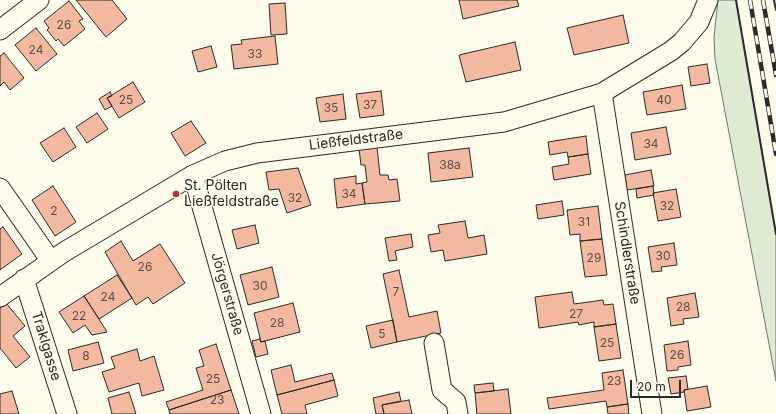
<!DOCTYPE html>
<html>
<head>
<meta charset="utf-8">
<style>
  body { margin:0 }
  #map { position:relative; width:776px; height:414px; overflow:hidden; background:#fdfbea; font-family:Inter,sans-serif }
  canvas { display:block }
  .scale { position:absolute; left:630px; top:380px; width:51px; height:18px; box-sizing:border-box; border:2px solid #2b2b2b; border-top:0; padding-left:5px; font-size:12px; line-height:14px; white-space:nowrap; color:#2b2b2b; -webkit-text-stroke:3px #fdfbea; paint-order:stroke }
</style>
</head>
<body>
<div id="map">
<canvas width="776" height="414"></canvas>
<div class="scale">20 m</div>
</div>
<script>
const ctx = document.querySelector('canvas').getContext('2d');
ctx.lineJoin = 'round';
function fill(path, color) {
  ctx.fillStyle = color;
  ctx.fill(path, 'evenodd');
}
function toPath(rows) {
  const path = new Path2D();
  for (const r of rows) {
    path.moveTo(r[0], r[1]);
    for (let i = 2; i < r.length; i += 2) path.lineTo(r[i], r[i + 1]);
  }
  return path;
}
function trace(path, color, width, dash) {
  ctx.strokeStyle = color;
  ctx.lineWidth = width;
  ctx.lineCap = dash ? 'butt' : 'round';
  ctx.setLineDash(dash || []);
  ctx.stroke(path);
}
function label(font, color, halo, rows, align = 'center') {
  ctx.font = font + ' Inter,sans-serif';
  ctx.lineWidth = 3;
  ctx.setLineDash([]);
  ctx.textBaseline = 'middle';
  ctx.strokeStyle = halo;
  ctx.fillStyle = color;
  for (const [text, x, y, turn = 0] of rows) {
    ctx.save();
    ctx.translate(x, y);
    ctx.rotate((+turn || 0) * Math.PI / 180);
    ctx.textAlign = isNaN(turn) ? turn : align;
    if (halo) ctx.strokeText(text, 0, 0);
    ctx.fillText(text, 0, 0);
    ctx.restore();
  }
}
const green = toPath([
  [718,0,736,0,776,234,776,381,715,59,714,37,718,0]
]);
fill(green, '#deebd1');
trace(green, '#74746e', 1);
const building = toPath([
  [76,0,112,0,127,19,106,37,76,0],
  [459,0,517,0,519,6,463,19,459,0],
  [69,1,83,19,79,21,85,29,64,46,58,39,56,41,47,30,49,28,44,21,69,1],
  [285,3,287,34,271,35,269,4,285,3],
  [623,15,629,43,574,55,567,28,623,15],
  [36,28,57,54,36,71,15,45,36,28],
  [275,36,278,64,234,69,231,45,242,44,241,40,275,36],
  [515,42,521,70,466,82,459,55,515,42],
  [211,46,217,67,198,72,192,51,211,46],
  [4,53,24,78,10,90,4,82,0,86,0,56,4,53],
  [707,64,710,83,691,86,688,67,707,64],
  [133,82,145,102,119,118,107,98,133,82],
  [682,85,686,109,647,115,643,92,682,85],
  [381,91,384,115,360,118,356,94,381,91],
  [110,92,112,96,107,98,112,106,105,110,99,99,110,92],
  [343,94,346,119,320,122,316,98,343,94],
  [97,113,108,129,87,143,76,127,97,113],
  [191,121,206,143,185,156,171,133,191,121],
  [666,127,671,154,635,160,631,133,666,127],
  [64,128,76,147,53,162,40,143,64,128],
  [586,136,588,154,568,157,567,152,550,155,548,142,586,136],
  [377,147,380,175,388,175,389,180,397,179,400,201,365,204,362,183,367,182,365,165,361,165,359,149,377,147],
  [469,148,473,177,431,182,428,153,469,148],
  [588,154,591,174,554,180,552,167,569,164,568,157,588,154],
  [298,168,311,205,287,213,279,189,269,190,266,172,298,168],
  [651,170,654,186,627,190,625,175,651,170],
  [356,176,356,184,362,183,365,204,337,208,334,179,356,176],
  [53,186,76,222,55,236,32,200,53,186],
  [653,186,654,195,637,198,636,189,653,186],
  [676,189,681,217,658,221,653,193,676,189],
  [562,201,564,215,538,219,536,205,562,201],
  [598,206,602,239,580,241,580,234,570,235,567,210,598,206],
  [465,221,468,238,484,235,487,254,445,261,443,250,431,252,428,235,440,233,438,225,465,221],
  [255,225,259,243,237,249,232,230,255,225],
  [3,227,22,254,0,270,0,229,3,227],
  [411,234,413,247,395,251,397,260,389,261,385,238,411,234],
  [602,239,607,275,585,277,580,241,602,239],
  [121,241,133,261,160,244,185,283,153,304,148,297,136,305,105,252,121,241],
  [674,243,677,265,661,267,662,271,652,272,648,247,674,243],
  [272,267,279,297,248,305,240,275,272,267],
  [399,270,409,317,437,311,441,333,397,342,383,274,399,270],
  [117,275,132,298,99,319,84,296,117,275],
  [572,292,574,304,603,300,604,305,613,304,616,324,594,327,594,322,579,325,578,322,539,328,535,297,572,292],
  [695,293,699,317,683,319,684,324,671,326,667,298,695,293],
  [84,296,99,319,107,332,92,335,85,325,73,333,59,312,84,296],
  [6,303,25,326,13,336,30,357,16,368,0,348,0,308,6,303],
  [293,303,300,332,261,342,254,313,293,303],
  [393,320,397,342,371,348,366,326,393,320],
  [616,324,621,358,599,361,594,327,616,324],
  [260,339,261,342,265,341,268,354,256,357,252,341,260,339],
  [688,341,691,365,678,367,678,370,667,371,664,345,688,341],
  [98,342,104,363,73,371,68,350,98,342],
  [216,344,231,390,169,410,166,402,203,390,196,368,204,366,199,350,216,344],
  [137,349,140,361,154,356,164,390,142,396,139,383,109,392,102,372,115,368,111,357,137,349],
  [291,365,295,382,332,373,334,380,277,395,271,370,291,365],
  [623,370,628,404,607,407,606,401,549,409,547,398,604,390,602,373,623,370],
  [686,376,688,389,684,390,684,392,671,394,668,378,686,376],
  [334,380,338,396,305,405,307,414,282,414,277,395,334,380],
  [493,383,494,391,475,393,474,385,493,383],
  [707,386,711,407,687,411,684,390,707,386],
  [508,389,511,414,477,414,475,393,508,389],
  [231,390,239,414,170,414,169,410,231,390],
  [12,391,19,414,0,414,0,394,12,391],
  [129,392,136,414,112,414,108,398,129,392],
  [399,392,401,401,382,405,384,414,376,414,373,398,399,392],
  [409,400,412,414,384,414,382,405,409,400],
  [628,404,629,414,608,414,607,407,628,404]
]);
fill(building, '#f2b8a0');
trace(building, '#2b2b2b', 1);
const minor = toPath([
  [0,30,39,0],
  [602,93,652,414],
  [193,175,261,414],
  [0,188,51,261],
  [24,279,67,414],
  [0,297,64,252,193,175,225,161,257,153,504,122,602,93,671,51,682,42,699,22,708,0],
  [434,343,442,390,456,402,458,414]
]);
trace(minor, '#2b2b2b', 21);
trace(minor, '#fdfbea', 19);
const rail = toPath([
  [750,0,776,154],
  [763,0,776,75]
]);
trace(rail, '#2b2b2b', 4.5);
trace(rail, '#fdfbea', 3, [9]);
trace(toPath([
  [736,0,776,234],
  [774,0,776,10]
]), '#2b2b2b', 2);
for (const [x, y, r, color] of [
  [176,194,4,"#c62828"]
]) {
  const dot = new Path2D();
  dot.arc(x, y, r, 0, 2 * Math.PI);
  ctx.fillStyle = color;
  ctx.fill(dot);
  trace(dot, '#fdfbea', 1.5);
}
label('12px', '#5d4e48', null, [
  ["26",64,25],
  ["24",36,50],
  ["33",255,54],
  ["25",126,100],
  ["40",664,100],
  ["37",370,105],
  ["35",331,108],
  ["34",651,144],
  ["38a",450,165],
  ["34",349,194],
  ["32",295,198],
  ["32",667,206],
  ["2",54,211],
  ["31",584,222],
  ["30",663,256],
  ["29",594,258],
  ["26",145,267],
  ["30",260,286],
  ["7",396,292],
  ["24",108,297],
  ["28",683,307],
  ["27",576,314],
  ["22",79,316],
  ["28",277,323],
  ["5",382,334],
  ["25",607,343],
  ["26",677,355],
  ["8",86,356],
  ["25",213,379],
  ["23",614,381],
  ["23",217,400]
]);
label('14px', '#2b2b2b', '#fdfbea', [
  ["Ließfeldstraße",356,140,-7],
  ["Schindlerstraße",627,253,81],
  ["Jörgerstraße",227,294,74],
  ["Traklgasse",46,346,73]
]);
label('14px', '#2b2b2b', '#fdfbea', [
  ["St. Pölten",184,186],
  ["Ließfeldstraße",184,202]
], 'left');
</script>
</body>
</html>
